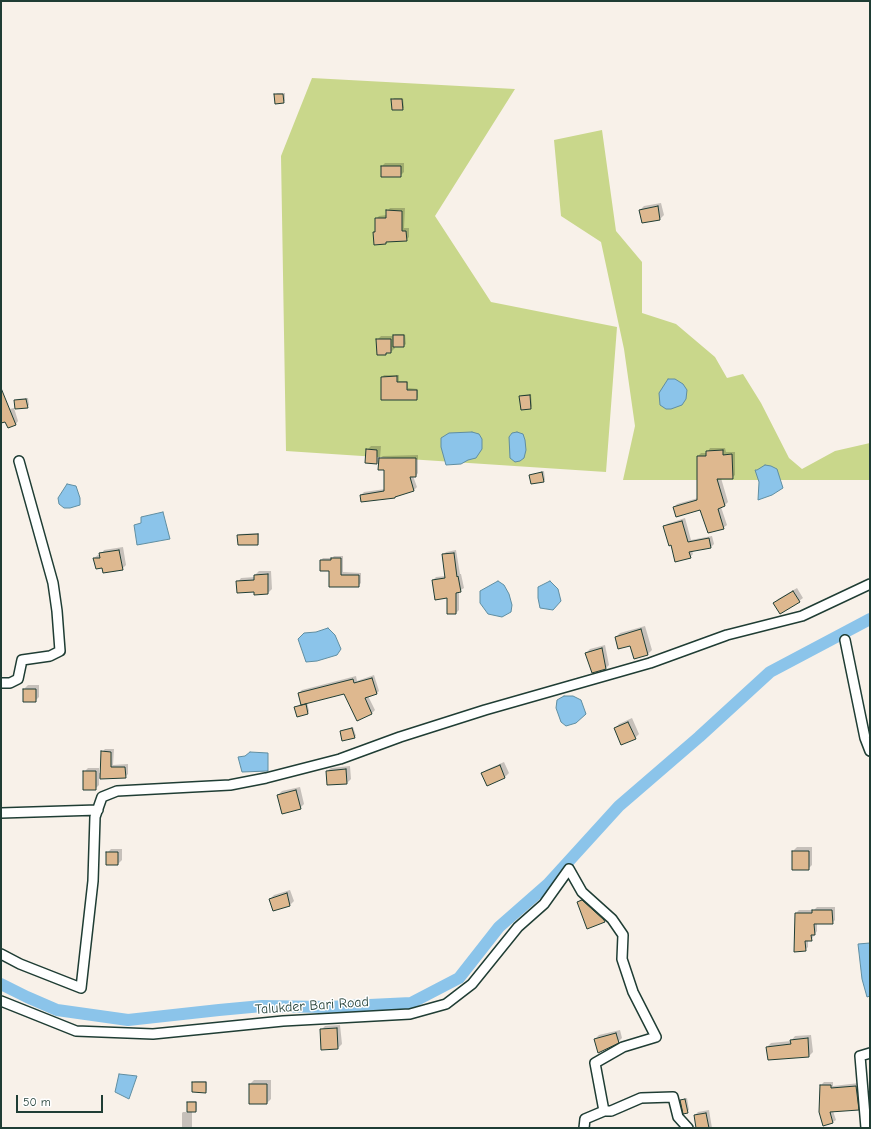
<!DOCTYPE html>
<html>
<head>
<meta charset="utf-8">
<style>
  body { margin:0 }
  #map { position:relative; width:871px; height:1129px; overflow:hidden; background:#f8f1e9; font-family:"Comic Neue",sans-serif }
  canvas { display:block }
  .frame { position:absolute; inset:0; border:2px solid #1f3d34; pointer-events:none }
  .scale { position:absolute; left:16px; top:1095px; width:87px; height:18px; box-sizing:border-box; border:2px solid #1f3d34; border-top:0; padding-left:5px; font-size:12px; line-height:14px; white-space:nowrap; color:#1f3d34; -webkit-text-stroke:3px #fff; paint-order:stroke }
</style>
</head>
<body>
<div id="map">
<canvas width="871" height="1129"></canvas>
<div class="frame"></div>
<div class="scale">50 m</div>
</div>
<script>
const ctx = document.querySelector('canvas').getContext('2d');
ctx.lineJoin = 'round';
function fill(path, color) {
  ctx.fillStyle = color;
  ctx.fill(path, 'evenodd');
}
function toPath(rows) {
  const path = new Path2D();
  for (const r of rows) {
    path.moveTo(r[0], r[1]);
    for (let i = 2; i < r.length; i += 2) path.lineTo(r[i], r[i + 1]);
  }
  return path;
}
function trace(path, color, width, dash) {
  ctx.strokeStyle = color;
  ctx.lineWidth = width;
  ctx.lineCap = dash ? 'butt' : 'round';
  ctx.setLineDash(dash || []);
  ctx.stroke(path);
}
function label(font, color, halo, rows, align = 'center') {
  ctx.font = font + ' "Comic Neue",sans-serif';
  ctx.lineWidth = 3;
  ctx.setLineDash([]);
  ctx.textBaseline = 'middle';
  ctx.strokeStyle = halo;
  ctx.fillStyle = color;
  for (const [text, x, y, turn = 0] of rows) {
    ctx.save();
    ctx.translate(x, y);
    ctx.rotate((+turn || 0) * Math.PI / 180);
    ctx.textAlign = isNaN(turn) ? turn : align;
    if (halo) ctx.strokeText(text, 0, 0);
    ctx.fillText(text, 0, 0);
    ctx.restore();
  }
}
fill(toPath([
  [312,78,515,89,435,216,491,302,617,327,606,472,286,451,281,156],
  [602,130,616,231,642,262,642,313,676,324,715,357,727,378,743,374,761,403,789,458,802,469,835,451,870,443,870,480,623,480,635,426,624,349,601,242,561,216,554,140]
]), '#c9d78b');
const water = toPath([
  [668,379,675,379,683,384,687,390,686,399,682,405,671,409,666,409,660,405,659,393,668,379],
  [472,432,479,434,482,439,482,449,476,458,468,460,461,464,446,465,441,447,441,438,449,433,472,432],
  [517,432,523,434,525,440,526,450,524,458,520,461,515,462,510,458,509,437,512,433,517,432],
  [765,465,771,466,777,469,783,488,772,495,758,500,759,482,755,470,757,470,765,465],
  [67,484,76,486,80,498,80,505,70,508,64,508,59,504,58,498,67,484],
  [163,512,170,539,137,545,134,525,141,523,141,517,163,512],
  [498,581,504,585,509,594,512,605,511,612,502,617,488,614,480,603,480,591,498,581],
  [550,581,558,589,561,601,553,610,540,608,538,598,538,587,550,581],
  [328,628,335,635,341,649,337,655,317,661,306,662,298,639,304,633,316,632,328,628],
  [564,696,573,696,581,700,586,714,576,723,566,726,561,722,556,708,557,700,564,696],
  [250,752,268,753,268,771,242,772,238,757,245,756,250,752],
  [870,943,870,996,867,997,862,979,858,944,870,943],
  [119,1074,137,1076,129,1099,115,1092,119,1074]
]);
fill(water, '#8bc4ea');
trace(water, '#608ea1', 1);
fill(toPath([
  [277,93,285,93,285,101,283,102,275,95],
  [394,98,403,98,404,108,402,109,392,100],
  [385,163,404,163,404,172,400,176,382,166],
  [661,203,664,215,660,219,640,210,644,206],
  [390,208,405,208,404,228,409,228,409,237,406,240,388,241,385,243,374,232,376,230,376,219,379,216,387,215,387,211],
  [395,334,405,334,406,344,404,346,395,346,395,348,391,352,387,352,385,354,377,340,381,336,393,336],
  [384,375,399,375,399,381,408,381,408,388,418,389,418,397,417,399,382,377],
  [531,394,532,406,531,408,520,397,522,395],
  [28,398,29,405,27,407,15,401,17,399],
  [14,408,18,421,16,424,6,421,1,422,1,411],
  [371,446,381,446,380,458,383,456,418,455,418,473,416,476,413,476,417,487,414,490,397,495,395,497,361,495,364,492,385,489,385,469,380,460,377,463,367,450],
  [710,448,725,448,726,452,735,452,735,475,732,478,721,478,728,502,725,505,721,507,727,525,723,528,701,509,674,507,677,504,698,498,698,456,701,453,707,453],
  [544,471,545,480,543,481,530,476],
  [685,518,691,540,712,536,714,544,711,547,692,551,693,554,690,557,671,544,664,527,667,524],
  [259,533,259,542,258,544,238,535,240,534],
  [123,547,126,565,122,569,102,566,94,558,98,555,101,555,104,550],
  [456,550,460,574,461,574,464,588,459,591,459,610,456,613,448,597,433,580,436,577,446,576,443,555,446,552],
  [334,556,343,556,343,572,361,573,361,583,358,586,330,570,321,560,323,558,332,558],
  [259,571,271,571,272,589,268,593,255,591,238,582,241,578,255,577,255,575],
  [797,588,803,598,799,601,775,603,778,599],
  [645,626,652,650,648,654,635,657,631,644,616,637,620,633],
  [605,645,609,665,605,669,586,653,590,649],
  [374,675,379,691,376,694,368,696,375,710,372,713,357,720,345,693,307,702,309,711,308,713,295,707,301,704,299,693,302,690,356,676,357,681],
  [28,685,39,685,39,697,35,701,24,689],
  [632,718,639,734,635,738,615,728,619,724],
  [353,727,356,736,354,737,341,731,343,730],
  [105,749,114,749,113,765,128,764,128,774,125,777,99,778,99,785,95,789,84,772,88,768,99,768,99,773,101,773,102,752],
  [504,762,509,773,505,777,487,785,482,773,486,770],
  [350,766,351,779,347,783,327,771,331,768],
  [300,787,304,804,300,808,278,795,282,791],
  [797,847,812,847,812,865,808,869,793,851],
  [111,849,122,849,122,860,118,864,107,853],
  [290,890,294,901,290,905,274,910,270,899,274,895],
  [586,897,608,918,605,921,578,902,582,898],
  [817,907,835,907,835,920,832,923,817,923,817,931,811,940,808,940,808,947,805,950,796,913,799,910,814,910],
  [340,1025,342,1044,338,1048,321,1030,325,1026],
  [620,1030,622,1038,618,1042,595,1039,599,1035],
  [811,1035,813,1052,809,1056,768,1059,767,1047,771,1043,791,1041,795,1036],
  [254,1080,271,1080,271,1099,267,1103,250,1084],
  [195,1081,207,1081,207,1090,205,1092,193,1082],
  [824,1082,833,1082,833,1086,859,1083,861,1107,858,1109,833,1111,836,1120,833,1122,821,1085],
  [687,1098,689,1110,684,1113,681,1100],
  [189,1101,197,1101,197,1110,196,1111,192,1111,192,1128,182,1128,182,1113,183,1112,188,1112,188,1102],
  [709,1110,712,1128,697,1128,695,1115,698,1112]
]), '#0003');
trace(toPath([
  [1,984,27,997,57,1010,128,1020,219,1010,262,1006,328,1007,411,1003,459,978,499,927,548,884,619,806,699,737,770,672,870,619]
]), '#8bc4ea', 12);
const building = toPath([
  [274,94,283,94,284,103,275,104,274,94],
  [391,99,402,99,403,110,392,110,391,99],
  [381,166,401,166,401,177,381,177,381,166],
  [658,206,660,220,642,223,639,210,658,206],
  [386,210,402,211,402,231,406,231,407,241,386,242,386,244,374,245,373,232,375,232,375,218,386,218,386,210],
  [393,335,404,335,404,347,393,347,393,335],
  [376,339,391,339,391,353,386,353,386,355,377,355,376,339],
  [397,376,397,382,407,382,407,390,417,390,417,400,381,400,381,377,397,376],
  [1,388,16,425,8,428,5,422,1,423,1,388],
  [530,395,531,409,521,410,519,396,530,395],
  [26,399,28,408,15,409,14,400,26,399],
  [366,449,377,450,377,464,365,463,366,449],
  [723,450,723,455,732,454,733,479,717,479,725,506,718,509,724,529,708,533,700,510,676,517,673,507,697,500,697,456,706,456,706,451,723,450],
  [379,458,416,458,416,477,410,477,414,491,395,497,395,498,361,502,360,495,384,491,384,470,378,470,379,458],
  [542,472,544,482,531,484,529,475,542,472],
  [682,521,688,542,709,538,711,548,689,552,691,558,675,562,671,545,669,546,663,526,682,521],
  [258,534,258,545,238,545,237,535,258,534],
  [119,550,123,570,103,573,102,568,96,569,93,558,100,558,99,553,119,550],
  [454,553,457,577,458,576,461,592,456,593,456,614,447,614,447,598,435,600,432,580,445,578,442,554,454,553],
  [331,558,341,558,341,575,359,575,359,587,329,587,329,571,320,571,320,560,331,560,331,558],
  [268,574,268,594,254,595,254,592,237,593,236,581,254,580,254,575,268,574],
  [793,591,800,602,780,614,773,603,793,591],
  [641,629,648,655,634,659,630,646,618,649,615,637,641,629],
  [602,648,606,669,592,673,585,653,602,648],
  [372,678,377,694,365,698,372,714,357,721,344,694,301,705,298,693,353,679,354,683,372,678],
  [23,689,36,689,36,702,23,702,23,689],
  [306,704,308,714,297,717,294,707,306,704],
  [628,722,636,739,621,745,614,728,628,722],
  [352,728,355,738,342,741,340,731,352,728],
  [101,751,111,752,111,767,125,767,126,778,100,779,101,751],
  [500,765,505,778,487,786,481,773,500,765],
  [346,769,347,784,327,785,326,771,346,769],
  [83,771,96,771,96,790,83,790,83,771],
  [296,790,301,809,282,814,277,795,296,790],
  [792,851,809,851,809,870,792,870,792,851],
  [106,852,118,852,118,865,106,865,106,852],
  [287,893,290,906,273,911,269,899,287,893],
  [582,900,604,920,605,922,587,929,577,902,582,900],
  [812,910,832,910,833,924,814,924,815,935,811,935,812,941,805,941,806,951,794,952,795,913,812,913,812,910],
  [337,1028,338,1049,321,1050,320,1029,337,1028],
  [616,1033,619,1043,598,1053,594,1039,616,1033],
  [808,1038,809,1057,768,1060,766,1047,791,1044,790,1040,808,1038],
  [192,1082,206,1082,206,1093,192,1092,192,1082],
  [249,1084,267,1084,267,1104,249,1104,249,1084],
  [820,1085,831,1085,831,1088,856,1086,859,1110,830,1112,833,1123,823,1126,819,1112,820,1085],
  [685,1099,688,1113,683,1114,680,1100,685,1099],
  [187,1102,196,1102,196,1112,187,1112,187,1102],
  [706,1113,709,1128,696,1128,694,1115,706,1113]
]);
fill(building, '#deb88f');
trace(building, '#1f3d34', 1);
const minor = toPath([
  [845,640,865,738,870,751],
  [1,683,10,683,18,679,22,660,50,656,60,651,57,611,53,583,19,461],
  [1,813,98,810],
  [1,954,20,964,81,988,93,881,95,817,102,797,117,791,230,785,266,778,340,759,400,737,485,710,650,663,727,635,802,616,870,584],
  [1,1001,76,1031,153,1034,283,1021,410,1014,446,1004,472,984,518,927,544,904,569,869,582,892,612,919,623,935,622,959,633,992,656,1037,623,1047,595,1063,604,1111,611,1111,641,1098,673,1097,678,1117,688,1128],
  [584,1128,585,1119,604,1111],
  [866,1128,860,1056,870,1053]
]);
trace(minor, '#1f3d34', 12);
trace(minor, '#fff', 9);
label('14px', '#1f3d34', '#fff', [
  ["Talukder Bari Road",312,1006,-4]
]);
</script>
</body>
</html>
